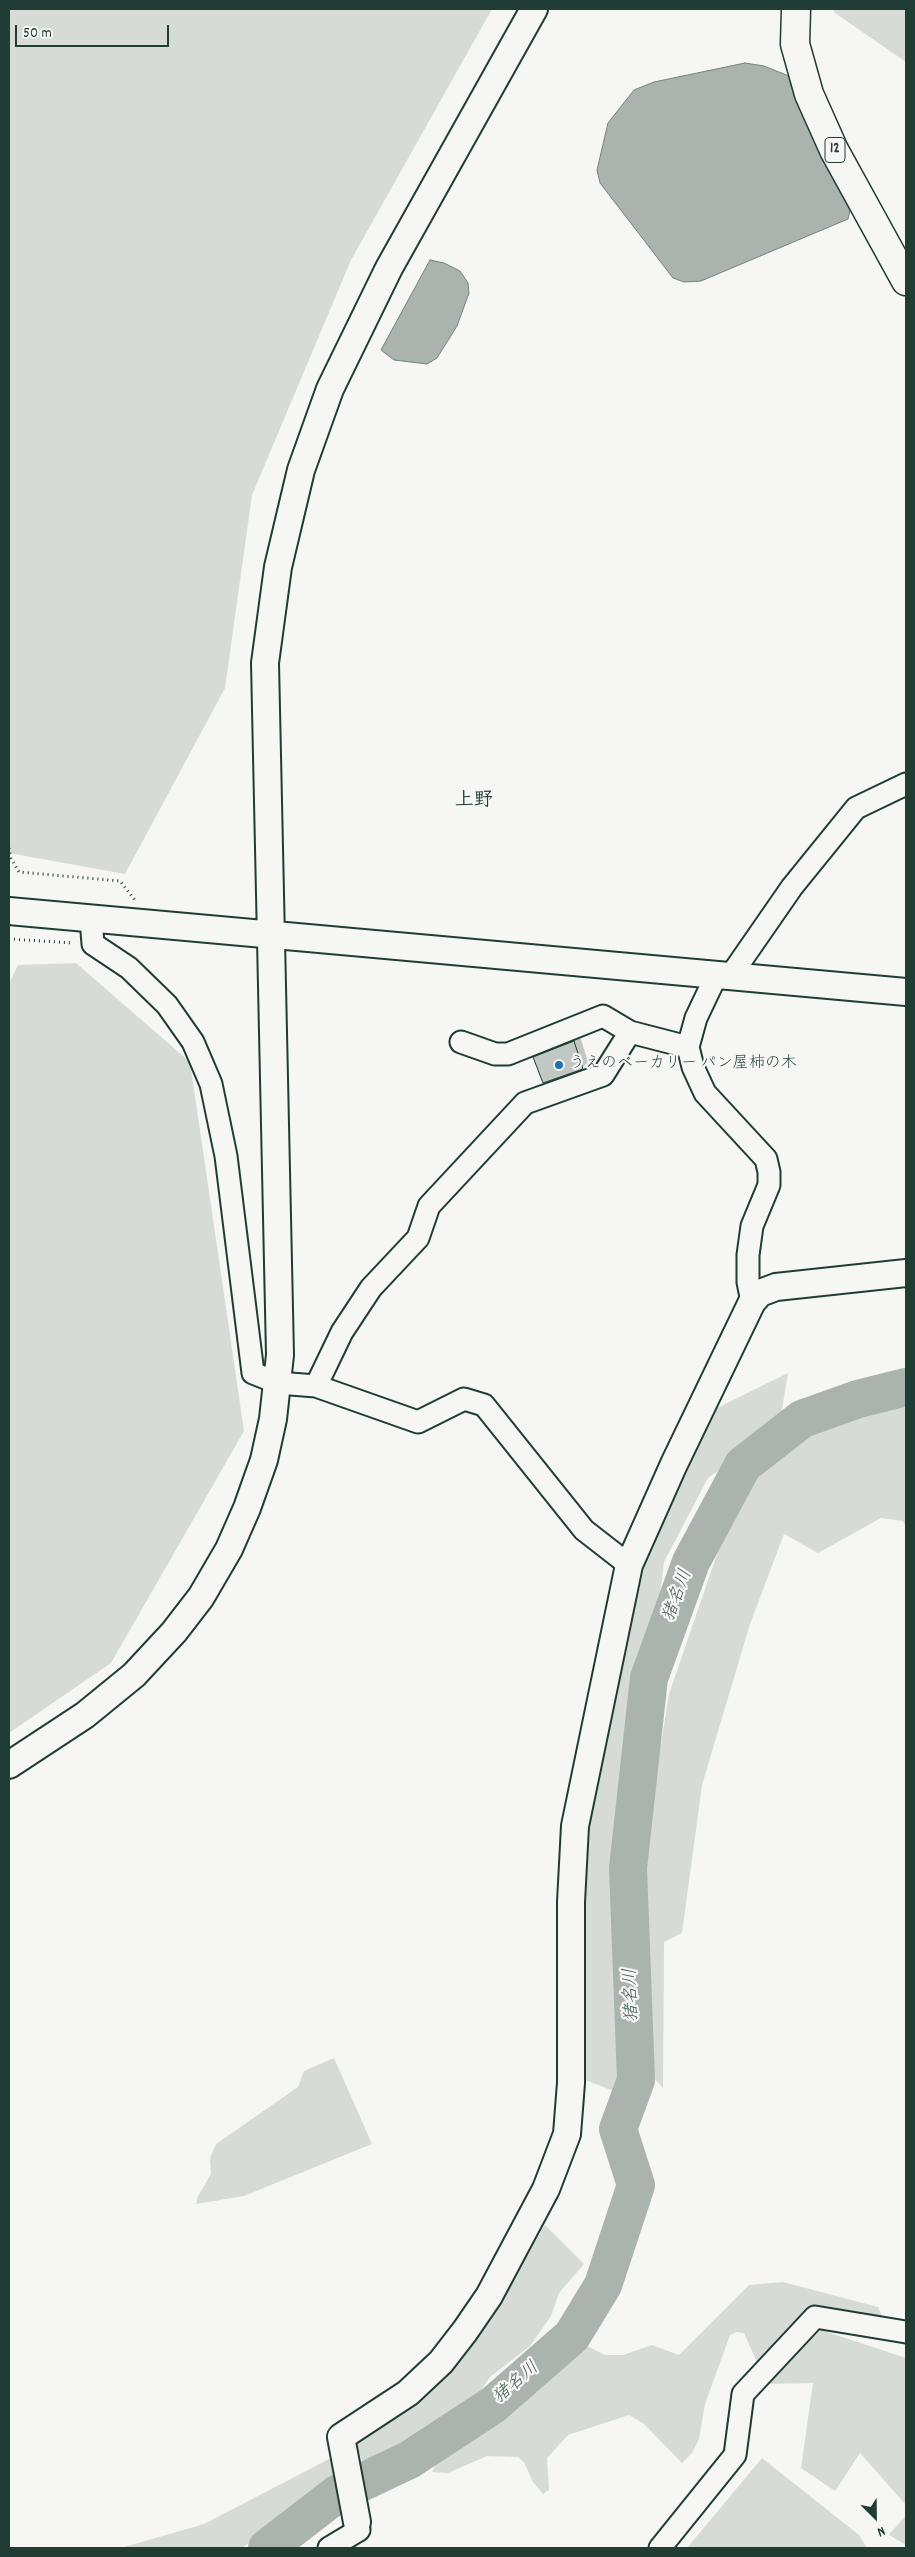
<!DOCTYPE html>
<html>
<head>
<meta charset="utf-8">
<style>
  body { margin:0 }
  #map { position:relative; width:915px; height:2557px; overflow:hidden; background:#f6f6f2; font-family:Dekko,sans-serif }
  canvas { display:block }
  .frame { position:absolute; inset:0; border:10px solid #1f3d34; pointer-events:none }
  .north { position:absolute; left:850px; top:2492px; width:50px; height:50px; -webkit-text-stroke:4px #f6f6f2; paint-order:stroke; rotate:157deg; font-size:14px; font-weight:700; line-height:20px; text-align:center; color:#1f3d34 }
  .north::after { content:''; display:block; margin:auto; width:18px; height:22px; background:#1f3d34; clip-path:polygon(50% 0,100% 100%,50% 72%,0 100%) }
  .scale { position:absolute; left:15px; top:25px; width:154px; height:22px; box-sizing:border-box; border:2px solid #1f3d34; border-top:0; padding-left:6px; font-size:15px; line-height:18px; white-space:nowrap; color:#1f3d34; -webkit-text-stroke:4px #f6f6f2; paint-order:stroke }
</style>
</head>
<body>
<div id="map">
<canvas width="915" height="2557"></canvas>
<div class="frame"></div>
<div class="north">N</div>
<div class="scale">50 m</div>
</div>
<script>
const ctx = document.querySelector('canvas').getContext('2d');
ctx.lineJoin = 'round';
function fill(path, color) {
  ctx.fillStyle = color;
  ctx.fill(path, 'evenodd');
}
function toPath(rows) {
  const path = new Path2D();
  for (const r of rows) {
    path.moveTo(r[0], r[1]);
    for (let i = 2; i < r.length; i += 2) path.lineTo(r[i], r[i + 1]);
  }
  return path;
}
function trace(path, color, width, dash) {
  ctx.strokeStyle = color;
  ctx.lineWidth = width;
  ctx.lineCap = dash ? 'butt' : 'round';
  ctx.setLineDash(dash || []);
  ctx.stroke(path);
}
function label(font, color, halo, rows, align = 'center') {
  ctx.font = font + ' Dekko,"Klee One",sans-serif';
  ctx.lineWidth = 4.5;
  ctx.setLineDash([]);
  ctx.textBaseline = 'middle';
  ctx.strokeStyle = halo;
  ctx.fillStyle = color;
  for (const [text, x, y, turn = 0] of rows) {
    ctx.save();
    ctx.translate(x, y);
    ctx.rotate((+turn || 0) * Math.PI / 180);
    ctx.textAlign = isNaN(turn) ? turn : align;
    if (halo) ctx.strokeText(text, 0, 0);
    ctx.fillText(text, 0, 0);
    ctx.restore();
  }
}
fill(toPath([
  [9,9,492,9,351,260,252,495,225,688,125,874,9,853],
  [833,9,906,9,906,62,835,13],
  [76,963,190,1062,244,1431,111,1663,9,1733,9,984,18,965],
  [788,1373,780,1421,767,1435,708,1478,664,1562,657,1619,632,1699,613,1886,622,2084,619,2093,580,2078,581,1847,647,1555,696,1444,717,1408],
  [906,1396,906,1527,903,1521,881,1518,818,1553,784,1534,750,1624,702,1785,682,1933,664,1942,663,2088,653,2077,646,2017,640,1876,669,1694,739,1490,809,1424],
  [334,2058,372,2144,244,2196,196,2204,198,2196,211,2174,210,2158,216,2144,298,2087,304,2071],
  [545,2225,584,2264,559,2293,551,2316,530,2346,490,2377,472,2403,456,2421,376,2464,362,2460,354,2441,424,2399,484,2328],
  [783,2282,878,2307,882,2316,878,2323,811,2309,757,2362,744,2333,736,2332,730,2335,705,2404,699,2439,692,2453,682,2463,644,2424,629,2415,568,2435,547,2458,549,2490,543,2494,533,2482,524,2462,518,2457,487,2456,448,2473,432,2472,440,2457,452,2446,525,2397,525,2389,538,2370,575,2340,605,2355,623,2355,652,2345,679,2355,749,2285],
  [821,2330,906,2358,906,2505,860,2453,835,2491,801,2468,813,2383,765,2384],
  [331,2458,336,2482,242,2548,121,2548,204,2524],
  [762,2458,859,2535,867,2548,687,2548],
  [906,2515,906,2545,889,2535]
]), '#d6dbd6');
const water = toPath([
  [745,63,764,66,789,76,820,149,850,210,848,219,701,281,684,282,673,278,600,183,597,170,608,123,634,90,654,82,745,63],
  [430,260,444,263,460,271,468,283,469,293,457,326,437,358,427,364,394,360,381,350,430,260]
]);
fill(water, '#aab3ae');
trace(water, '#72847d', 1);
fill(toPath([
  [580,1036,588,1062,582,1068,535,1058,541,1052]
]), '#0003');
trace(toPath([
  [267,2548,337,2494,409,2460,493,2405,572,2336,603,2285,636,2185,618,2129,636,2080,628,1868,649,1678,691,1562,743,1465,802,1419,858,1399,906,1387]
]), '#aab3ae', 38);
const building = toPath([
  [574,1041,583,1069,543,1083,533,1057,574,1041]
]);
fill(building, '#c1c8c3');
trace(building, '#1f3d34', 1);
const minor = toPath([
  [91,919,93,944,129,968,167,1005,193,1042,211,1084,226,1156,253,1373,278,1383,316,1386,418,1422,464,1399,484,1405,584,1530,629,1565],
  [716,976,696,1018,688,1047,693,1067,705,1093,766,1159,769,1172,769,1185,752,1226,748,1255,748,1282,752,1302],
  [729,978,792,887,856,808,906,784],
  [461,1042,495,1054,508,1054,603,1016,630,1032,688,1047],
  [316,1386,342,1332,371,1288,418,1238,429,1206,525,1103,603,1075,630,1032],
  [329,2548,359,2530],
  [660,2548,735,2455,743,2394,815,2317,906,2332]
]);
const tertiary = toPath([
  [9,911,906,992],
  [9,1765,85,1715,134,1675,174,1632,201,1597,229,1549,247,1508,264,1460,273,1419,280,1355,265,663,278,567,301,470,330,389,389,268,534,9],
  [357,2522,341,2437,408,2393,441,2362,465,2331,489,2296,546,2189,567,2134,571,2083,571,1902,575,1826,629,1565,674,1464,752,1302,760,1293,776,1287,906,1273]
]);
const primary = toPath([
  [796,9,795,44,809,94,834,150,906,281]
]);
trace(minor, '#1f3d34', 25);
trace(tertiary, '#1f3d34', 30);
trace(primary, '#1f3d34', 31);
trace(toPath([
  [9,848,11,858,19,872,120,881,135,900],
  [9,939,73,943]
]), '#1f3d34', 3, [1, 4]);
trace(minor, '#f6f6f2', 21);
trace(tertiary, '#f6f6f2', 26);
trace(primary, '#f6f6f2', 28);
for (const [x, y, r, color] of [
  [559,1065,5,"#1f6fb2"]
]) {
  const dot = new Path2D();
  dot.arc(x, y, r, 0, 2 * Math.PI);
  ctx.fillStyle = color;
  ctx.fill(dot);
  trace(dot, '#f6f6f2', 2);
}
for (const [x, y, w] of [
  [835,150,20]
]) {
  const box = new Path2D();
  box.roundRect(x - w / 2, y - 12.5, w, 25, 4);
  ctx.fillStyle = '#f6f6f2';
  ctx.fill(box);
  trace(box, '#1f3d34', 1);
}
label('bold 15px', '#1f3d34', null, [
  ["12",835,150]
]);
label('16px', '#1f3d34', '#f6f6f2', [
  ["うえのベーカリー パン屋柿の木",569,1065]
], 'left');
label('italic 18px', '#425a52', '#f6f6f2', [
  ["猪名川",679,1596,-70],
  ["猪名川",633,1995,-92],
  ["猪名川",517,2384,-41]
]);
label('bold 19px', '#1f3d34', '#f6f6f2', [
  ["上野",474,802]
]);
</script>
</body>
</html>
